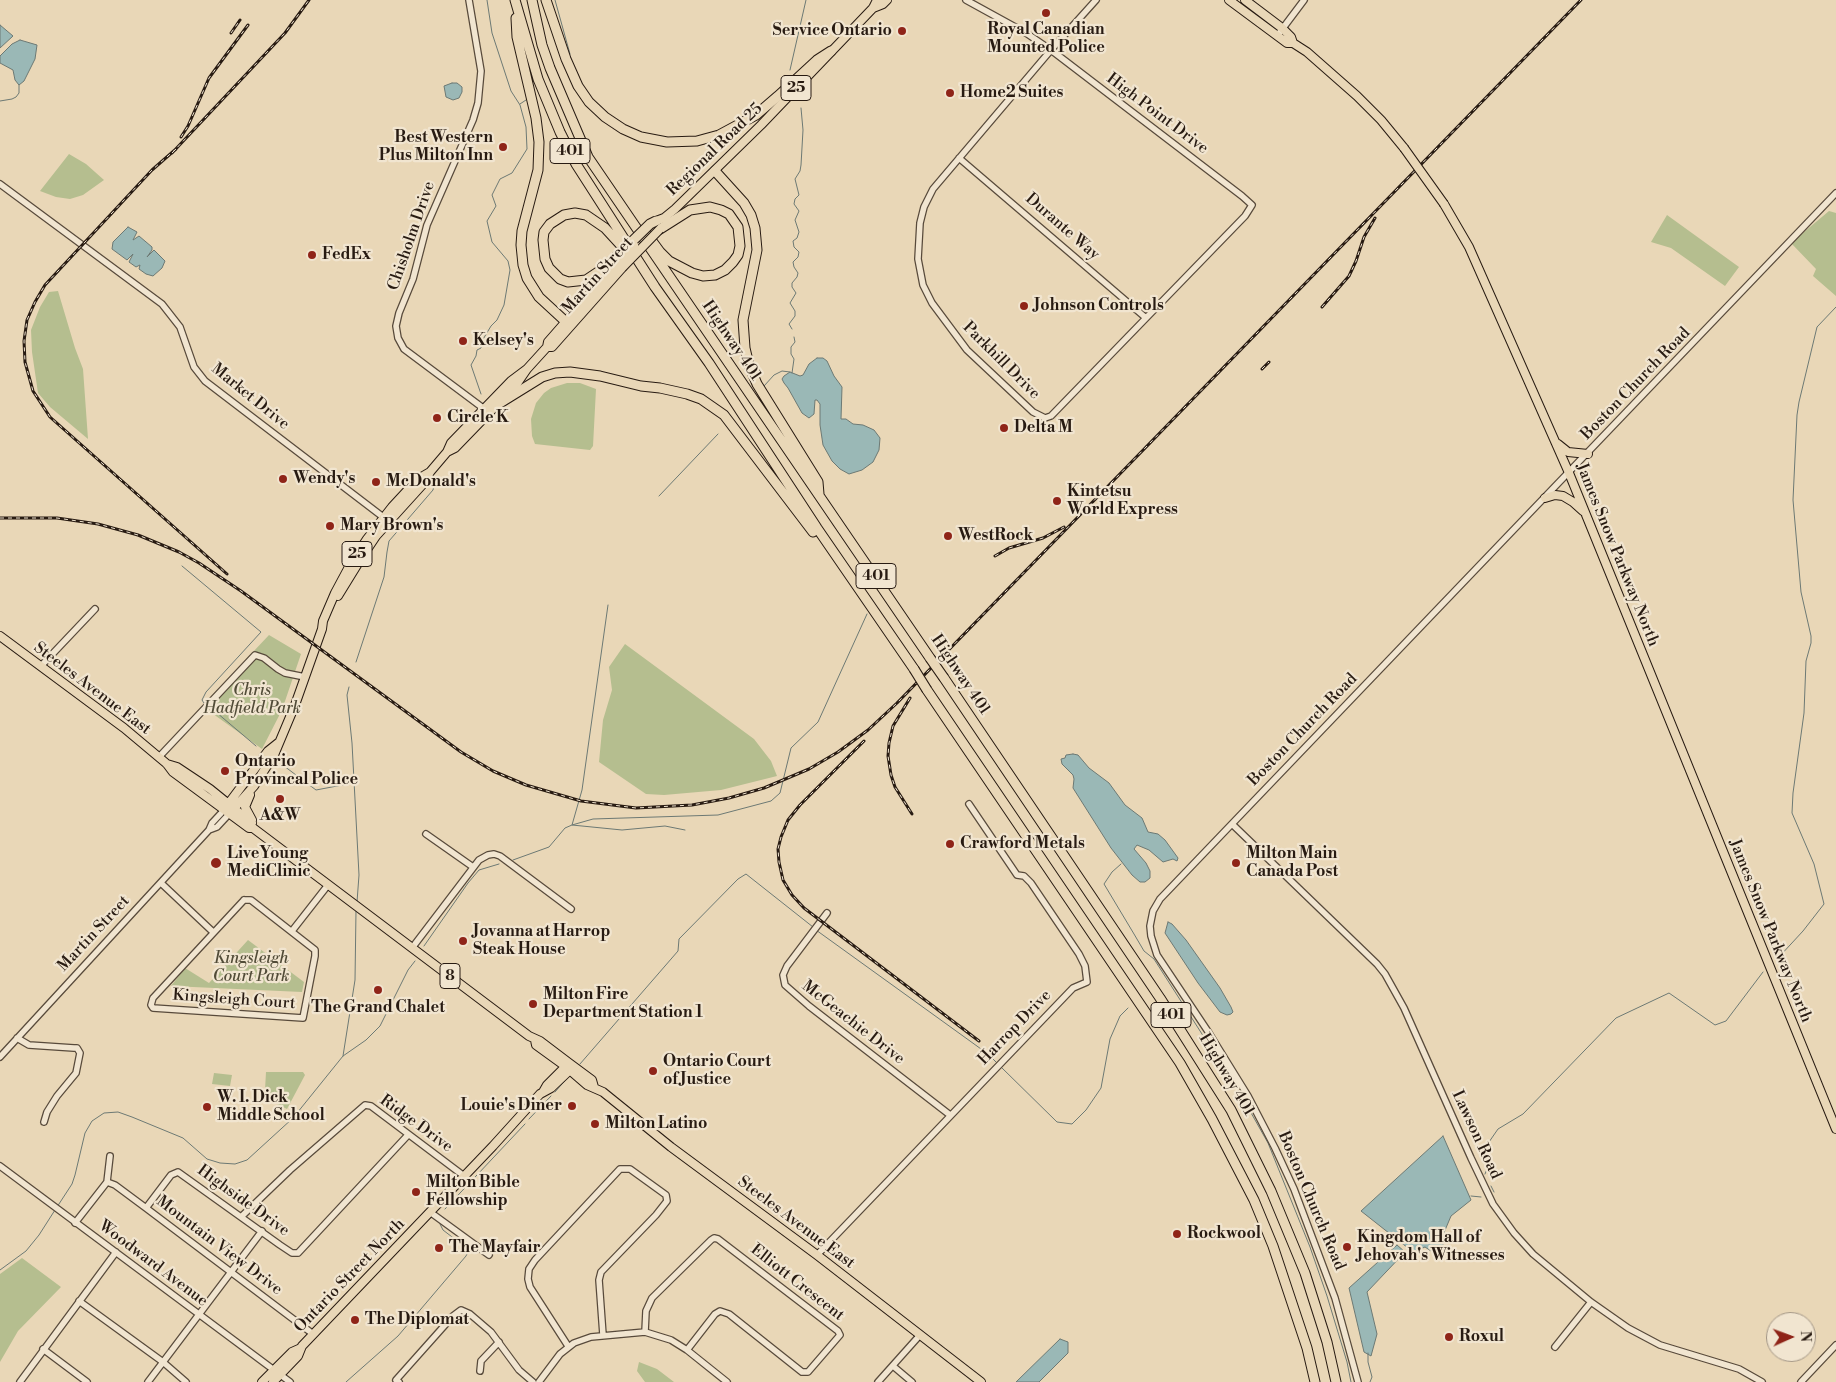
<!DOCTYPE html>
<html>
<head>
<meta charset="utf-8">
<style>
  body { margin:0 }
  #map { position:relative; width:1836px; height:1382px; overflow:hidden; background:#e9d7b7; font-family:"Libre Bodoni",serif }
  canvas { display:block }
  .north { position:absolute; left:1766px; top:1312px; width:50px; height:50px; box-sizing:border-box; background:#f1e5d0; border:1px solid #a19484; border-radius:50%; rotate:88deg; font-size:14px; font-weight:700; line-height:20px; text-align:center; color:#281b12 }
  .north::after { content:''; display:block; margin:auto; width:18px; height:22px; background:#8f2418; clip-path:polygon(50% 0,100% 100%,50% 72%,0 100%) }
</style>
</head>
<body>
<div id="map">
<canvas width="1836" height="1382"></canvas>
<div class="north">N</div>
</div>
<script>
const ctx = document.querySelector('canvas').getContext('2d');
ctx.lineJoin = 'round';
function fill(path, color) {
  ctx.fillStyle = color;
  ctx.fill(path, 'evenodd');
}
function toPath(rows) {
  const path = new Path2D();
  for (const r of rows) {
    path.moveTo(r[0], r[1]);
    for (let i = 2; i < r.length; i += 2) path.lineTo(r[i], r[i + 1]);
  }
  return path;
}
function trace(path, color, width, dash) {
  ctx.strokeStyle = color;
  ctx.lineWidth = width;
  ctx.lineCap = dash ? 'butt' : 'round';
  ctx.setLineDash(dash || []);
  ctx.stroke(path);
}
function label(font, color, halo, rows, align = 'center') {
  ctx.font = font + ' "Libre Bodoni",serif';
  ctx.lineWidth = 4.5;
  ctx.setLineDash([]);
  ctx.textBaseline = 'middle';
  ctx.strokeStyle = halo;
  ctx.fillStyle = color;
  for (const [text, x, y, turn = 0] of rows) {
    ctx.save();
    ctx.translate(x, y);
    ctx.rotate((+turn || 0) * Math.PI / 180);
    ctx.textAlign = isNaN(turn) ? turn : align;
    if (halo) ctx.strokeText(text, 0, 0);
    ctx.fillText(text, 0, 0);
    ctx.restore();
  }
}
fill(toPath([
  [69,154,86,164,104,180,83,195,70,199,56,197,40,191],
  [1829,211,1836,213,1836,296,1813,276,1816,269,1791,243],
  [1667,215,1739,267,1725,286,1671,248,1651,242],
  [58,291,75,348,83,369,88,439,50,407,38,393,32,352,31,330,40,307,49,292],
  [567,383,580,383,596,389,593,446,590,450,535,444,532,436,531,419,536,403,544,393,551,388],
  [269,635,301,654,282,710,262,749,202,706],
  [625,644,754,739,771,761,777,776,721,790,664,795,646,794,599,762,603,720,612,690,609,667],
  [248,940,304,982,302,992,171,986,185,968,209,983],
  [266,1072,303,1072,305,1075,287,1109,271,1101,265,1090],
  [214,1073,232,1075,230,1086,212,1084],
  [22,1258,61,1287,18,1331,0,1362,0,1274],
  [639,1362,657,1369,674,1382,645,1382,637,1371]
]), '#b5be8f');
const water = toPath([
  [0,25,13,36,0,48,0,25],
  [20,40,37,45,35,59,24,81,19,85,15,80,13,70,0,63,0,56,12,44,20,40],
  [452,83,457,83,462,87,462,92,459,98,453,100,446,97,444,86,452,83],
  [128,227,137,232,133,240,139,236,152,247,152,250,147,257,154,250,165,261,162,268,153,276,146,274,139,269,140,265,136,267,129,262,133,254,127,260,112,249,113,242,128,227],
  [817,358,823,358,827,361,834,376,842,387,841,419,846,419,853,424,863,425,874,430,880,438,879,450,873,462,862,470,849,474,840,469,832,461,823,445,820,425,820,404,817,400,815,400,814,414,809,418,802,413,788,388,784,383,782,379,784,376,790,372,800,376,803,375,809,364,817,358],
  [1073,754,1078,755,1089,768,1109,783,1125,805,1142,818,1148,832,1158,834,1165,840,1178,858,1177,861,1173,859,1163,862,1149,850,1137,845,1134,849,1146,863,1150,871,1150,878,1145,882,1140,882,1132,875,1111,848,1073,788,1074,779,1073,775,1062,764,1061,759,1065,758,1066,755,1073,754],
  [1168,922,1172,924,1186,940,1220,988,1231,1007,1233,1012,1231,1014,1227,1015,1220,1012,1198,983,1165,933,1168,922],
  [1443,1136,1471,1200,1451,1216,1443,1235,1443,1259,1425,1247,1413,1252,1361,1211,1443,1136],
  [1397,1245,1405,1252,1367,1292,1377,1334,1371,1356,1364,1352,1349,1288,1397,1245],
  [1060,1339,1068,1342,1068,1353,1039,1382,1016,1382,1060,1339]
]);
fill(water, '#9ab8b6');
trace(water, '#6c7974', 1);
trace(toPath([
  [555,0,570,54],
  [790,70,806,0],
  [0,101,12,99,16,97,19,93,19,85],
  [520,104,526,100],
  [792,329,789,324,795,316,795,311,790,303,796,293,792,287,792,283,797,277,798,273,794,267,793,262,798,257,799,252,794,247,793,241,797,238,799,232,795,220,799,211,794,204,795,199,799,195,795,179,800,171,801,165,803,130,801,108],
  [792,373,794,359,791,354,791,347,795,342,794,337],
  [764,386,774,375,782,371,790,372],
  [481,394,471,365,476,356,477,350,481,348,482,341,491,326,497,320,504,305,510,270,508,261,492,242,487,221,496,206,492,195,500,179,512,173,527,149,526,127,520,105,511,91,492,33,487,0],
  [659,496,718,434],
  [182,566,261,632,206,692,202,700,204,703],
  [608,605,582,790,572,825,593,819,718,815,771,801,780,793,791,748,818,722,867,614],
  [356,662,384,577,387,552,389,541,433,490,435,480],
  [349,687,347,695,352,743,359,875,357,902],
  [210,707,256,746],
  [284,766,316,790,353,783],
  [513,860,549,847,565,828,572,825,622,830,665,826,685,830],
  [1121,864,1112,872,1104,884,1134,934,1144,951,1154,959,1241,1095,1268,1143,1310,1247,1327,1296,1347,1362,1351,1382],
  [816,930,988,1054,998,1064],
  [424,946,468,883,479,870,499,864],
  [1779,957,1803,931,1824,904,1814,864,1792,813,1793,793,1804,713,1806,661,1811,643,1811,636,1801,592,1793,500,1797,415,1799,402,1817,327,1836,307],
  [343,1056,355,980,356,911],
  [580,1064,678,951,679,939,738,879,746,874,813,927],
  [1001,1067,1057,1122,1072,1124,1086,1110,1101,1088,1110,1039,1120,1016,1128,1008],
  [555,1092,569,1076],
  [529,1119,551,1096],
  [1485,1174,1490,1162,1489,1142,1498,1129,1523,1114,1616,1018,1669,993,1715,1025,1726,1021,1763,972],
  [1491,1186,1494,1192],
  [1471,1196,1481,1197],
  [57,1207,72,1184,75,1175,85,1133,92,1121,104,1113,118,1112,132,1117,183,1138,207,1159,220,1163,235,1164,247,1160,293,1118,343,1056,366,1040,380,1026,408,970,415,961],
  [445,1209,525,1124],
  [0,1270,26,1251,39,1235,55,1210],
  [1368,1353,1368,1362,1372,1377,1370,1382],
  [346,1382,398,1336,466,1256,469,1250,443,1230,440,1224]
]), '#6c7974', 1);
const minor = toPath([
  [469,0,481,71,478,103,473,120,427,225,413,279,399,313,396,326,398,338,404,349,487,411],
  [966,0,1026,33,1051,50,1242,196,1252,205,1245,216,1051,416,1045,418,1033,412,967,350,932,303,923,285,918,259,920,223,924,207,933,189,1051,50,1096,0],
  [1277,36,1304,0],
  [959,158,1146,318],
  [0,184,162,304,180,327,194,367,205,381,387,520],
  [41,666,95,609],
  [159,757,255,655,264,658,278,669,285,673,305,677],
  [1232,824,1377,964,1385,974,1404,1008,1471,1158,1493,1204,1514,1233,1533,1254,1591,1302,1628,1328,1660,1345,1739,1369,1762,1382],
  [209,830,217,827,230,813],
  [426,834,473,867],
  [161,883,213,932],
  [244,900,251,900,315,950,315,956,303,1018,153,1008,151,1005,153,998,244,900],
  [827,913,787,966,783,975,785,985,809,1006,950,1115],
  [292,931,328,885],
  [412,948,479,860,488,855,494,854,500,856,571,909],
  [17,1038,29,1045,74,1048,77,1048,80,1053,76,1073,57,1096,47,1112,44,1122],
  [0,1057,209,830,212,823,225,809],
  [0,1166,290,1382],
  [107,1182,115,1185,146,1208,313,1334],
  [146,1208,171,1175,178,1172,280,1245,292,1253,298,1253,408,1135],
  [430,1212,489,1255],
  [242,1216,290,1170,365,1105,371,1106,464,1176],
  [75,1223,107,1182,110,1156],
  [817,1255,1073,988,1087,982,1085,966,1079,954,1031,883,1024,876,1017,875,969,804],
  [79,1301,163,1362,186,1382],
  [645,1332,646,1311,652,1298,711,1240,714,1238,718,1239,838,1331,840,1335,808,1372,802,1372,729,1314,720,1311,715,1314,687,1350],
  [568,1346,530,1287,528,1279,529,1269,535,1260,620,1169,630,1169,666,1195,667,1201,656,1215,601,1272,599,1280,603,1335],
  [1555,1347,1591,1302],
  [43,1349,87,1382],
  [893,1366,912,1382],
  [480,1371,481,1361,499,1342],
  [20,1382,116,1252],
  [148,1382,262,1231],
  [399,1382,396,1380,453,1316,461,1310,470,1314,491,1332,519,1370,533,1382],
  [539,1382,560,1354,574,1343,591,1337,645,1332,671,1340,687,1350,727,1382],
  [878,1382,920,1335],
  [1358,1382,1335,1298,1294,1189,1275,1148,1248,1096,1209,1033,1157,955,1151,936,1150,926,1153,911,1160,899,1836,193],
  [1801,1382,1836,1345]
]);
const major = toPath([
  [1229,0,1287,43,1293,43],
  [1245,0,1282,28,1291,37,1293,43,1307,52,1357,96,1381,120,1404,148],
  [873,8,883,4,887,0],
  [1444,204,1469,247,1569,473,1836,1129],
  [656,221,664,218,675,209,761,125,873,8,877,0],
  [547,347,552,347,622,268],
  [1558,444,1568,452,1588,454],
  [447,452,455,448,516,385,527,369,547,347,548,342,618,262],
  [1545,498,1555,495,1563,496,1573,502,1583,511],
  [338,596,362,557,376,536,424,483,430,472,447,452,451,443,511,381,527,369],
  [0,636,124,728,167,764,173,772,249,828,253,828,529,1036,540,1041,569,1063,592,1080,594,1087],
  [167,764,177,767,210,789,252,823],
  [250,795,245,807,252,820],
  [226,807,268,751,278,743],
  [230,813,254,786,274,755,295,705,322,629,323,621,335,593,350,565,367,539,392,507,418,479,430,472],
  [535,1040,536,1045,565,1066,587,1085,603,1092,671,1147,817,1255,981,1382],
  [543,1092,547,1085,568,1064],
  [262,1382,292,1352,301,1348],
  [273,1382,298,1356,302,1346,493,1146,540,1094,551,1088,572,1068]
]);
const highway = toPath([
  [515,0,538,79,560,132,576,164,655,287,709,363,817,528,914,669],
  [532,0,542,45,550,68,588,157,930,658],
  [546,0,566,59,578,86,589,102,605,117,623,129,641,137,667,142,697,141,719,135,745,121,756,115,778,96,817,60,831,51],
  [516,18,517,37,536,118,539,142,538,170,522,231,521,245,523,265,527,278,539,297,565,321],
  [715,171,744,203,751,215,755,228,757,250,743,320,745,348,749,365,757,384,818,482,819,494],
  [646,233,660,252,669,261,692,273,703,276,715,275,725,270,733,262,738,255,740,246,738,227,729,214,721,210,710,207,690,210,660,229],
  [615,258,601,270,586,280,568,282,560,279,549,268,545,259,543,240,544,232,550,224,564,215,575,213,586,215,605,228,628,253],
  [500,403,542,377,555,373,570,372,600,376,641,386,660,388,687,394,701,399,724,415,813,532],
  [944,678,1160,998,1231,1110,1271,1191,1305,1273,1327,1342,1336,1382],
  [927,690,1180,1063,1212,1119,1254,1200,1273,1246,1307,1348,1315,1382]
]);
trace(minor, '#584a3b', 8);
trace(major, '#281b12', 10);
trace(highway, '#281b12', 11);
trace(minor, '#f1e5d0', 5.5);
trace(major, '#e9d7b7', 8);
trace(highway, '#e9d7b7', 9);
const rail = toPath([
  [231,33,240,20],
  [181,137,188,126,209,78,248,25],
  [176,149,152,170,45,285,35,302,27,320,24,341,25,362,33,391,50,417,227,574],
  [172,153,285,33,309,0],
  [1322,307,1349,276,1356,261,1364,237,1375,218],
  [1262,369,1269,362],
  [0,518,57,518,98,524,138,535,179,552,199,563,241,591,461,752,493,771,526,785,581,801,636,808,692,805,729,798,764,788,809,769,838,752,868,730,897,703,1581,0],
  [995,556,1009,548,1043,538,1064,527],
  [910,698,893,726,889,743,888,756,891,775,895,787,912,814],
  [864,741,800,805,788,820,781,837,778,849,779,862,783,880,792,895,804,908,979,1041]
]);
trace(rail, '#281b12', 3);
trace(rail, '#f1e5d0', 1, [4]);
const majorBridge = toPath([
  [1404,148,1444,204],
  [618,262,634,245],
  [622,268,660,229]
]);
const highwayBridge = toPath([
  [615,258,650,224,656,221],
  [930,658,944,678],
  [914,669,927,690]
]);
trace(majorBridge, '#281b12', 10, []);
trace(highwayBridge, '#281b12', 11, []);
trace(majorBridge, '#e9d7b7', 8);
trace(highwayBridge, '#e9d7b7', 9);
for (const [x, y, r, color] of [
  [1046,13,5,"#8f2418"],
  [902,31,5,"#8f2418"],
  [950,93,5,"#8f2418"],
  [503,147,5,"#8f2418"],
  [312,255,5,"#8f2418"],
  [1024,306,5,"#8f2418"],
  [463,341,5,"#8f2418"],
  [437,418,5,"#8f2418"],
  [1004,428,5,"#8f2418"],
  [283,479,5,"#8f2418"],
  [376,482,5,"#8f2418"],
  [1057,501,5,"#8f2418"],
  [330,526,5,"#8f2418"],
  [948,536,5,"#8f2418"],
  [225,771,5,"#8f2418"],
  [280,799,5,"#8f2418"],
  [950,844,5,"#8f2418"],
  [216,863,6,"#8f2418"],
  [1236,863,5,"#8f2418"],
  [463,941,5,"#8f2418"],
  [378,990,5,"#8f2418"],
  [533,1004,5,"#8f2418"],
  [653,1071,5,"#8f2418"],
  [572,1106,5,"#8f2418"],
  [207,1107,5,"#8f2418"],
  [595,1124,5,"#8f2418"],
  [416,1192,5,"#8f2418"],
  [1177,1234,5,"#8f2418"],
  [1347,1247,5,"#8f2418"],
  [439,1248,5,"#8f2418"],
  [355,1320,5,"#8f2418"],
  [1449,1337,5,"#8f2418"]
]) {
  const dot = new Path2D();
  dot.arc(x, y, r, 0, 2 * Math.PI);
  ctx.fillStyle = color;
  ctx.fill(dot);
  trace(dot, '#f1e5d0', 2);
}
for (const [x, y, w] of [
  [796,88,30],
  [570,151,40],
  [357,554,30],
  [876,576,40],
  [450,976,20],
  [1171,1015,40]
]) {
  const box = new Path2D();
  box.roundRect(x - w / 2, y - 12.5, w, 25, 4);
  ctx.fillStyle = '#f1e5d0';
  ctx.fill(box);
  trace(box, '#281b12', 1);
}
label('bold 15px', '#281b12', null, [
  ["25",796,88],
  ["401",570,151],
  ["25",357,554],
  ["401",876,576],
  ["8",450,976],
  ["401",1171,1015]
]);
label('bold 16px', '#281b12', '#f1e5d0', [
  ["Royal Canadian",1046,30,"center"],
  ["Mounted Police",1046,48,"center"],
  ["Service Ontario",892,31,"right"],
  ["Home2 Suites",960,93],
  ["Best Western",493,138,"right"],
  ["Plus Milton Inn",493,156,"right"],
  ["FedEx",322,255],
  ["Johnson Controls",1034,306],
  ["Kelsey's",473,341],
  ["Circle K",447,418],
  ["Delta M",1014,428],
  ["Wendy's",293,479],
  ["McDonald's",386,482],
  ["Kintetsu",1067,492],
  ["World Express",1067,510],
  ["Mary Brown's",340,526],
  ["WestRock",958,536],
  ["Ontario",235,762],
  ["Provincal Police",235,780],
  ["A&W",280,816,"center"],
  ["Crawford Metals",960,844],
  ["LiveYoung",227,854],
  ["MediClinic",227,872],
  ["Milton Main",1246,854],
  ["Canada Post",1246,872],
  ["Jovanna at Harrop",473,932],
  ["Steak House",473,950],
  ["Milton Fire",543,995],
  ["Department Station 1",543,1013],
  ["The Grand Chalet",378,1008,"center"],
  ["Ontario Court",663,1062],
  ["of Justice",663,1080],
  ["W. I. Dick",217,1098],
  ["Middle School",217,1116],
  ["Louie's Diner",562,1106,"right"],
  ["Milton Latino",605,1124],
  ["Milton Bible",426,1183],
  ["Fellowship",426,1201],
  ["Rockwool",1187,1234],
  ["Kingdom Hall of",1357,1238],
  ["Jehovah's Witnesses",1357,1256],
  ["The Mayfair",449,1248],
  ["The Diplomat",365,1320],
  ["Roxul",1459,1337]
], 'left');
label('16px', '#281b12', '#f1e5d0', [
  ["High Point Drive",1157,114,37],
  ["Regional Road 25",715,150,-44],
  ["Durante Way",1062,227,41],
  ["Chisholm Drive",412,236,-71],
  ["Martin Street",598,276,-48],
  ["Highway 401",731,341,56],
  ["Parkhill Drive",1001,361,45],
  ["Boston Church Road",1636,384,-46],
  ["Market Drive",250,397,39],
  ["James Snow Parkway North",1617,555,68],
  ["Highway 401",960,675,56],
  ["Steeles Avenue East",92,689,37],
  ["Boston Church Road",1303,730,-46],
  ["James Snow Parkway North",1770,931,68],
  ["Martin Street",94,934,-47],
  ["Kingsleigh Court",234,1000,4],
  ["McGeachie Drive",853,1023,38],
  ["Harrop Drive",1015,1028,-46],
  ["Highway 401",1226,1075,59],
  ["Ridge Drive",416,1124,36],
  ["Lawson Road",1476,1135,65],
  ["Highside Drive",243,1201,36],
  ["Boston Church Road",1311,1201,67],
  ["Steeles Avenue East",796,1223,37],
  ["Mountain View Drive",219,1246,37],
  ["Woodward Avenue",153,1264,37],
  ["Ontario Street North",350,1276,-46],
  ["Elliott Crescent",797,1283,38]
]);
label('italic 16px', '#524c38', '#f1e5d0', [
  ["Chris",252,691],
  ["Hadfield Park",252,709],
  ["Kingsleigh",251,959],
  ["Court Park",251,977]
]);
</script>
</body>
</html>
